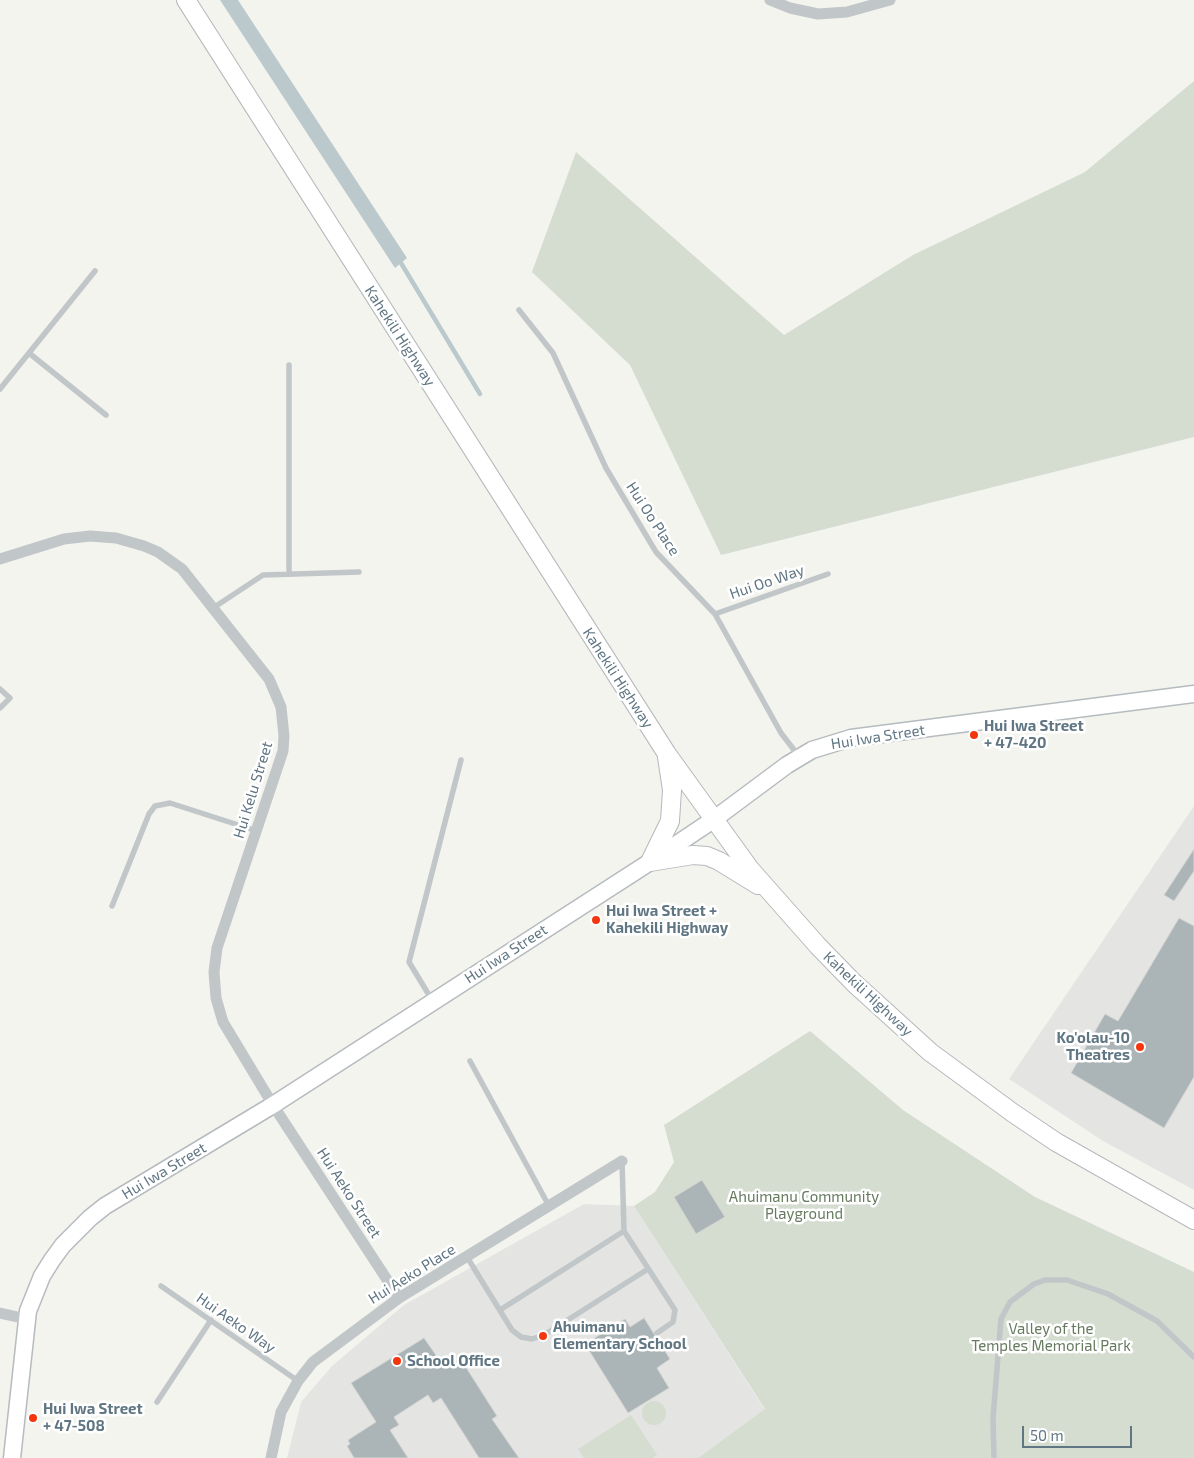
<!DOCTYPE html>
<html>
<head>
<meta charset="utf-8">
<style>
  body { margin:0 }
  #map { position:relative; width:1194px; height:1458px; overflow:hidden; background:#f4f4ef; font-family:"Exo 2",sans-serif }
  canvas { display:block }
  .scale { position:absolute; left:1022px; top:1426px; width:110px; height:22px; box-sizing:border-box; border:2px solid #607683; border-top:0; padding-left:6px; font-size:15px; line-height:18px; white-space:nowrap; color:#607683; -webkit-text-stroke:4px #fff; paint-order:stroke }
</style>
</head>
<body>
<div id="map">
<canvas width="1194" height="1458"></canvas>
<div class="scale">50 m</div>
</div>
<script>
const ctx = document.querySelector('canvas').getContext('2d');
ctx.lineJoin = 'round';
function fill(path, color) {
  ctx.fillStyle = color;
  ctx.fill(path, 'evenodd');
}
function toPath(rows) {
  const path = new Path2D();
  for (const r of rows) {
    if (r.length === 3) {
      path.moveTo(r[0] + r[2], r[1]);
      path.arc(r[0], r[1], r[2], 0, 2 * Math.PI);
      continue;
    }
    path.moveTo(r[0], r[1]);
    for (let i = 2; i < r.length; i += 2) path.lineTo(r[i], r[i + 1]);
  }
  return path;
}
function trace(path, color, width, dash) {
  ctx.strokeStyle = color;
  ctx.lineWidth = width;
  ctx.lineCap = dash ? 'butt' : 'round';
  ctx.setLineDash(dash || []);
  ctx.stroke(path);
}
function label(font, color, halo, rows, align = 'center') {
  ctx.font = font + ' "Exo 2",sans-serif';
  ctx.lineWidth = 5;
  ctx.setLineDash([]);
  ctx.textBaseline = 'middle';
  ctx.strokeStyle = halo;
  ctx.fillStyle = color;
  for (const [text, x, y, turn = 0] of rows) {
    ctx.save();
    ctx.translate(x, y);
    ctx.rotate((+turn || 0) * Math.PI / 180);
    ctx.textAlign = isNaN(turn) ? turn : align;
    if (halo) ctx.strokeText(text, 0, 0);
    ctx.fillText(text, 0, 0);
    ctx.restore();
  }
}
fill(toPath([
  [1194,806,1194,1190,1103,1141,1009,1079],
  [584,1204,634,1206,765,1410,698,1458,287,1458,301,1402,332,1366,404,1305]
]), '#e4e5e3');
fill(toPath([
  [1194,81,1194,437,721,555,630,365,532,272,576,152,784,335,913,255,1085,172],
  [810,1031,903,1110,1035,1197,1194,1272,1194,1458,698,1458,765,1409,634,1206,655,1192,674,1162,664,1125],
  [654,1413,12],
  [631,1415,657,1455,652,1458,584,1458,578,1449]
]), '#d5dcd0');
fill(toPath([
  [220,0,238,0,407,258,395,268]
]), '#bbc9cd');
trace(toPath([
  [398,258,480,394]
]), '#bbc9cd', 4.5);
const building = toPath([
  [1194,849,1194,871,1174,901,1164,895,1194,849],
  [1179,918,1194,926,1194,1077,1164,1128,1071,1073,1105,1014,1118,1021,1179,918],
  [702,1180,725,1217,696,1234,674,1197,702,1180],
  [644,1318,670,1359,657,1368,669,1388,628,1413,585,1344,625,1319,630,1327,644,1318],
  [424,1338,445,1368,460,1358,497,1416,492,1419,519,1458,479,1458,441,1398,433,1403,428,1395,394,1417,399,1425,390,1430,408,1458,354,1458,347,1446,350,1444,348,1440,376,1422,351,1383,424,1338]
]);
fill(building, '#abb5b8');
trace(building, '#d5d5d2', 1);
const secondary = toPath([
  [12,1458,28,1311,42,1276,52,1260,63,1245,90,1218,105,1206,273,1105,650,862,713,820,787,765,812,750,851,738,1194,694]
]);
const primary = toPath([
  [186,0,667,754,750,869,818,946,854,983,930,1052,1013,1113,1056,1142,1194,1220],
  [650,862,693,855,707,856,719,861,758,885],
  [650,862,670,821,672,790,667,757]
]);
trace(secondary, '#b5bbbf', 19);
trace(primary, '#b4b9bc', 20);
trace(toPath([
  [519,310,553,353,606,468,656,552,715,614,781,733,798,755],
  [29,353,106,415],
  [0,389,95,271],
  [289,574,289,365],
  [213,608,263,575,359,572],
  [715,614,828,574],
  [0,689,10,698,0,708],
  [112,906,149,814,155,806,170,803,257,831],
  [432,1000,409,962,461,760],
  [470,1061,549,1206],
  [622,1161,624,1231],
  [467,1257,512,1330,521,1337,532,1339,544,1335,648,1269],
  [161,1286,298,1381],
  [500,1310,624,1231,675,1310,673,1322,657,1333],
  [157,1402,211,1320],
  [994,1458,993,1418,1001,1319,1010,1302,1034,1284,1045,1280,1067,1280,1108,1294,1157,1321,1194,1357]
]), '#c1c6c8', 5.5);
trace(toPath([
  [770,0,790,8,818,14,847,12,890,0],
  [0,559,64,539,90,536,116,538,144,546,158,552,182,569,269,679,281,707,284,736,283,751,217,948,214,972,216,998,223,1022,273,1105,399,1298],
  [0,1313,27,1319],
  [271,1458,281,1412,298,1381,313,1362,399,1298,622,1161]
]), '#c1c6c8', 11);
trace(secondary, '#fff', 16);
trace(primary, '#fff', 18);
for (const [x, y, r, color] of [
  [974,735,5,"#f4360f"],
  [596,920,5,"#f4360f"],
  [1140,1047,5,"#f4360f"],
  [543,1336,5,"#f4360f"],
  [397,1361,5,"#f4360f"],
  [33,1418,5,"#f4360f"]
]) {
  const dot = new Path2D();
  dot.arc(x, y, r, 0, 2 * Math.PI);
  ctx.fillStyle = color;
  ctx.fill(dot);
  trace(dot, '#fff', 2);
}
label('15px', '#607683', '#fff', [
  ["Kahekili Highway",400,336,57],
  ["Hui Oo Place",653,519,57],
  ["Hui Oo Way",767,582,-19],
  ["Kahekili Highway",618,678,57],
  ["Hui Iwa Street",878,737,-9],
  ["Hui Kelu Street",253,790,-73],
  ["Hui Iwa Street",506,954,-33],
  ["Kahekili Highway",868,994,43],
  ["Hui Iwa Street",164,1171,-31],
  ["Hui Aeko Street",349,1193,57],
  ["Hui Aeko Place",412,1274,-32],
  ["Hui Aeko Way",236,1323,35]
]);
label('bold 15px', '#607683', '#fff', [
  ["Hui Iwa Street",984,726],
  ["+ 47-420",984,743],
  ["Hui Iwa Street +",606,911],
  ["Kahekili Highway",606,928],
  ["Ko'olau-10",1130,1038,"right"],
  ["Theatres",1130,1055,"right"],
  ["Ahuimanu",553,1327],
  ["Elementary School",553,1344],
  ["School Office",407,1361],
  ["Hui Iwa Street",43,1409],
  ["+ 47-508",43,1426]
], 'left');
label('15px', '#667a5f', '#fff', [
  ["Ahuimanu Community",804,1197],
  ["Playground",804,1214],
  ["Valley of the",1051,1329],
  ["Temples Memorial Park",1051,1346]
]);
</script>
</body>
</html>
